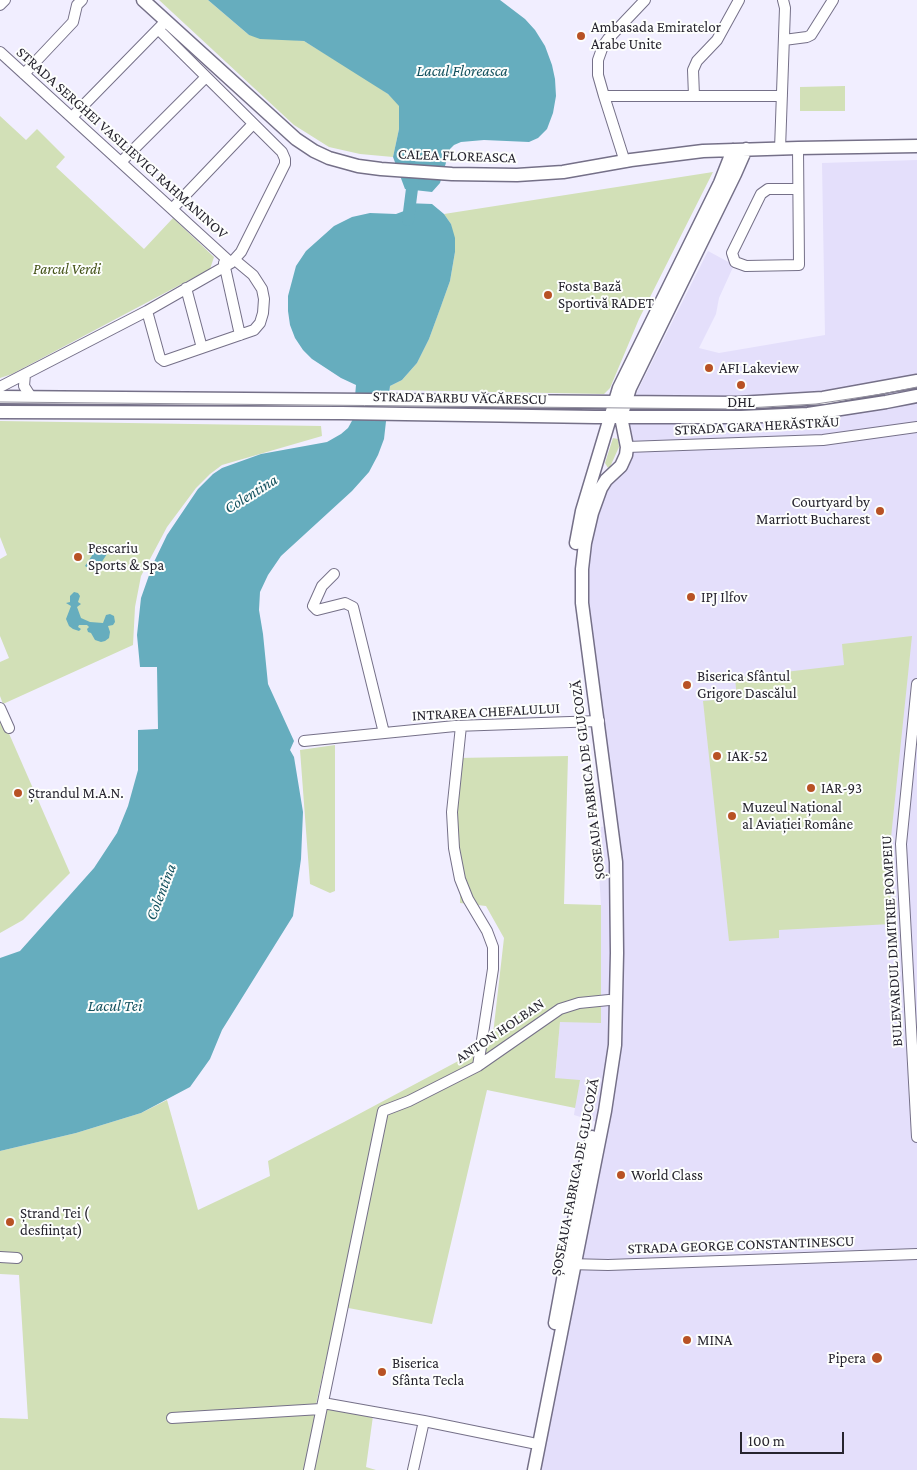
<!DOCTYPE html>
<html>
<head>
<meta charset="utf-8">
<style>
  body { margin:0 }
  #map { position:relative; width:917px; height:1470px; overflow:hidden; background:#f1eeff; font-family:"Crimson Pro",serif }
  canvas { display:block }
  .scale { position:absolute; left:740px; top:1432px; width:104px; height:22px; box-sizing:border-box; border:2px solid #26242e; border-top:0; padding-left:6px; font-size:15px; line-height:18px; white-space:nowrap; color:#26242e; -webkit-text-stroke:4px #fdfefd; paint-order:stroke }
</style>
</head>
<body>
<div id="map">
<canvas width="917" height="1470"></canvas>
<div class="scale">100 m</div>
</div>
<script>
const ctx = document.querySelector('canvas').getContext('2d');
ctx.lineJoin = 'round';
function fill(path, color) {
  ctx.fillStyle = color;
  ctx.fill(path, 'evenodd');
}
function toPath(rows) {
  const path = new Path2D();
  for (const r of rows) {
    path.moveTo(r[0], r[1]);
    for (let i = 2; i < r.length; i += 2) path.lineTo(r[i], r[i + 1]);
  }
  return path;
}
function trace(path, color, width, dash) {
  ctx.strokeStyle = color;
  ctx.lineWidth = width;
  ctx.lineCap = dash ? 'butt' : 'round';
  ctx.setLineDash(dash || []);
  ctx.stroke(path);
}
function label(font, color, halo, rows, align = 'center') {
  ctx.font = font + ' "Crimson Pro",serif';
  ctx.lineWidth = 4;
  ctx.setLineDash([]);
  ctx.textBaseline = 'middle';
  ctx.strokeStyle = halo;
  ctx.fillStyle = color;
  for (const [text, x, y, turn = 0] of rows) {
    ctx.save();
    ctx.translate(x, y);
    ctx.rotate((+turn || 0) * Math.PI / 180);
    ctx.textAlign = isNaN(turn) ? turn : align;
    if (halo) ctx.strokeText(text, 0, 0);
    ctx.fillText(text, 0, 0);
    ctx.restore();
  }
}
fill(toPath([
  [917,160,917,1470,531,1470,597,1122,574,1115,575,1108,555,1079,560,1021,601,1022,601,905,596,827,615,826,586,611,586,560,603,490,618,476,636,394,708,251,734,265,719,298,716,314,699,348,719,353,825,335,822,163]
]), '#e4dffb');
fill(toPath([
  [159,0,208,0,249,35,304,41,368,80,388,94,399,105,399,129,393,157,360,154,329,147,294,125],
  [845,86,845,111,800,111,800,87],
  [0,116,26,140,37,129,65,157,56,167,144,249,173,218,214,257,210,269,12,374,0,378],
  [713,172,639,319,610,388,604,394,390,390,390,386,402,380,417,363,429,339,450,281,455,252,451,224,444,214],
  [0,421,321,426,322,436,222,465,210,474,196,488,167,527,141,576,135,607,133,645,3,704,0,696,0,662,9,658,0,636,0,559,7,555,0,537],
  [613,438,618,439,619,447,610,467,608,468,605,463],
  [912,636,890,847,891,924,779,930,779,938,729,941,703,701,737,698,735,678,844,665,842,644],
  [0,713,70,873,23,920,0,933],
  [335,745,335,891,330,893,310,884,300,750],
  [568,756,564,904,601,905,601,1023,560,1022,555,1078,580,1080,575,1108,487,1090,432,1324,338,1306,316,1404,373,1416,366,1467,376,1470,0,1470,0,1418,28,1419,19,1275,0,1274,0,1151,76,1133,141,1113,167,1100,198,1210,270,1176,268,1161,344,1122,492,1043,504,938,486,906,460,903,460,894,452,853,457,758]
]), '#d2e0b7');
fill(toPath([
  [208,0,500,0,525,19,535,30,545,46,552,65,555,79,556,96,553,113,547,129,538,138,529,142,484,140,461,142,454,145,450,149,440,183,432,192,405,189,393,157,399,129,399,106,388,94,304,41,260,39,249,35],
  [405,203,432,204,444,214,451,224,455,238,455,252,450,281,440,309,429,339,417,363,402,380,390,386,384,439,378,455,369,472,352,491,281,556,268,575,260,592,259,610,263,634,268,684,294,741,290,750,294,757,303,812,301,859,293,916,222,1030,210,1059,190,1087,141,1113,76,1133,0,1151,0,958,20,951,94,868,117,833,128,806,138,770,138,730,158,729,157,667,140,667,137,635,141,598,153,564,167,535,198,489,213,474,222,468,261,454,327,442,341,434,348,428,353,419,356,385,341,378,312,359,303,350,295,338,290,325,288,311,288,296,296,266,306,251,334,226,352,217,370,213,396,214,404,211],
  [99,545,109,551,95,572,85,566],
  [74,592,78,593,80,596,78,602,81,604,77,607,81,618,90,622,103,623,106,615,110,614,114,616,115,622,113,625,108,626,110,632,109,638,105,641,101,642,95,640,91,633,88,632,87,629,89,627,87,625,79,625,78,627,81,629,79,631,73,629,69,626,66,619,71,606,66,603,70,602,70,596]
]), '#66adbe');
trace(toPath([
  [408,220,414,173]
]), '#66adbe', 12);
const minor = toPath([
  [0,5,5,0],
  [784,40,807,37,811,35,833,0],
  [0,52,231,263],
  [24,74,73,22,77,5,82,0],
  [604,96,782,96],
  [694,96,693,70,697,61,717,40,739,0],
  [72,117,162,25],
  [798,148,799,265,746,266,735,262,732,253,761,194,768,189,798,189],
  [780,149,785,8,783,0],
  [121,162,206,77],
  [625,162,604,96,598,75,598,60,603,46,608,39,645,0],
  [172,209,253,124],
  [224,263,240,335],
  [186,288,202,348],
  [147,311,160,358,164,361,254,330,260,323,263,313,264,299,262,289,253,275,235,260],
  [25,374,24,386,31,397],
  [0,387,147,311,231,263,241,252,285,164,285,159,282,152,158,29],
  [627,447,823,440,917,427],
  [334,574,322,586,313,606,317,610,345,603,353,607,384,733],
  [917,684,901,844,917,1137],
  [0,708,9,728],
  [461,726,452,812,454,848,460,879,468,899,487,931,493,947,493,969,478,1066],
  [304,741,455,726,599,721],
  [0,1257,17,1258],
  [568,1264,608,1265,917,1254],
  [323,1403,424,1421],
  [172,1418,321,1409],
  [309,1470,383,1111,409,1101,478,1066,560,1009,579,1003,609,1000],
  [413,1470,424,1421,532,1443]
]);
const major = toPath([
  [143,0,296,139,314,151,329,158,358,166,381,169,452,174,517,175,563,172,631,160,703,151,798,148,917,146],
  [0,397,738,403,823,398,917,381],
  [0,412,342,413,595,417,741,417,808,414,886,402,917,396],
  [576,543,582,511,619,388,720,183,733,150],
  [555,1323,582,1177,592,1137],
  [534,1470,605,1111,615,1045,617,953,616,862,582,603,582,569,585,543,592,513,601,488,606,480,621,466,626,455,627,447,621,417,630,388,735,174,746,149]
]);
trace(minor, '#757088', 12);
trace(major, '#757088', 15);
trace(minor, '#fff', 10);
trace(major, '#fff', 12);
trace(toPath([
  [0,402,730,409,816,404,882,394,917,387]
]), '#93919e', 1);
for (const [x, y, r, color] of [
  [581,36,5,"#b85224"],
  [548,295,5,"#b85224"],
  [709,368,5,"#b85224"],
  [741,385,5,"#b85224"],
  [880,511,5,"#b85224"],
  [78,557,5,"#b85224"],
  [691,597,5,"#b85224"],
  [687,685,5,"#b85224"],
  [717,756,5,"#b85224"],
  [811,788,5,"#b85224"],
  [18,793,5,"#b85224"],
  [732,816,5,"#b85224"],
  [621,1175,5,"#b85224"],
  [10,1222,5,"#b85224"],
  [687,1340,5,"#b85224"],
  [877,1358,6,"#b85224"],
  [382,1372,5,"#b85224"]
]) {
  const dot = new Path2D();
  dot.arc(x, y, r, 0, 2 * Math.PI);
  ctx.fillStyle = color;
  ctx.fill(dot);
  trace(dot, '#fdfefd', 2);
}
label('15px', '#26242e', '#fdfefd', [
  ["Ambasada Emiratelor",591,27],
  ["Arabe Unite",591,44],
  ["Fosta Bază",558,286],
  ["Sportivă RADET",558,303],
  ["AFI Lakeview",719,368],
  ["DHL",741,402,"center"],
  ["Courtyard by",870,502,"right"],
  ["Marriott Bucharest",870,519,"right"],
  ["Pescariu",88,548],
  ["Sports & Spa",88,565],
  ["IPJ Ilfov",701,597],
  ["Biserica Sfântul",697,676],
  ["Grigore Dascălul",697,693],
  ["IAK-52",727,756],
  ["IAR-93",821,788],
  ["Ștrandul M.A.N.",28,793],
  ["Muzeul Național",742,807],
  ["al Aviației Române",742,824],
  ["World Class",631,1175],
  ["Ștrand Tei (",20,1213],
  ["desființat)",20,1230],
  ["MINA",697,1340],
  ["Pipera",866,1358,"right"],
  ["Biserica",392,1363],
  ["Sfânta Tecla",392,1380]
], 'left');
label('15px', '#26242e', '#fdfefd', [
  ["STRADA SERGHEI VASILIEVICI RAHMANINOV",122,143,42],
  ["CALEA FLOREASCA",457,156,2],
  ["STRADA BARBU VĂCĂRESCU",460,398,1],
  ["STRADA GARA HERĂSTRĂU",757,426,-3],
  ["INTRAREA CHEFALULUI",486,712,-3],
  ["ȘOSEAUA FABRICA DE GLUCOZĂ",588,780,-97],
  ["BULEVARDUL DIMITRIE POMPEIU",892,941,-93],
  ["ANTON HOLBAN",500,1031,-34],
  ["ȘOSEAUA FABRICA DE GLUCOZĂ",575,1177,-79],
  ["STRADA GEORGE CONSTANTINESCU",741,1245,-2]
]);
label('italic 15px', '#435217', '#fdfefd', [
  ["Parcul Verdi",67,269]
]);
label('italic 16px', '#15525f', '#fdfefd', [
  ["Lacul Floreasca",462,71],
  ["Colentina",251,494,-32],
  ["Colentina",161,892,-69],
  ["Lacul Tei",115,1006]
]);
</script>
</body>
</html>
